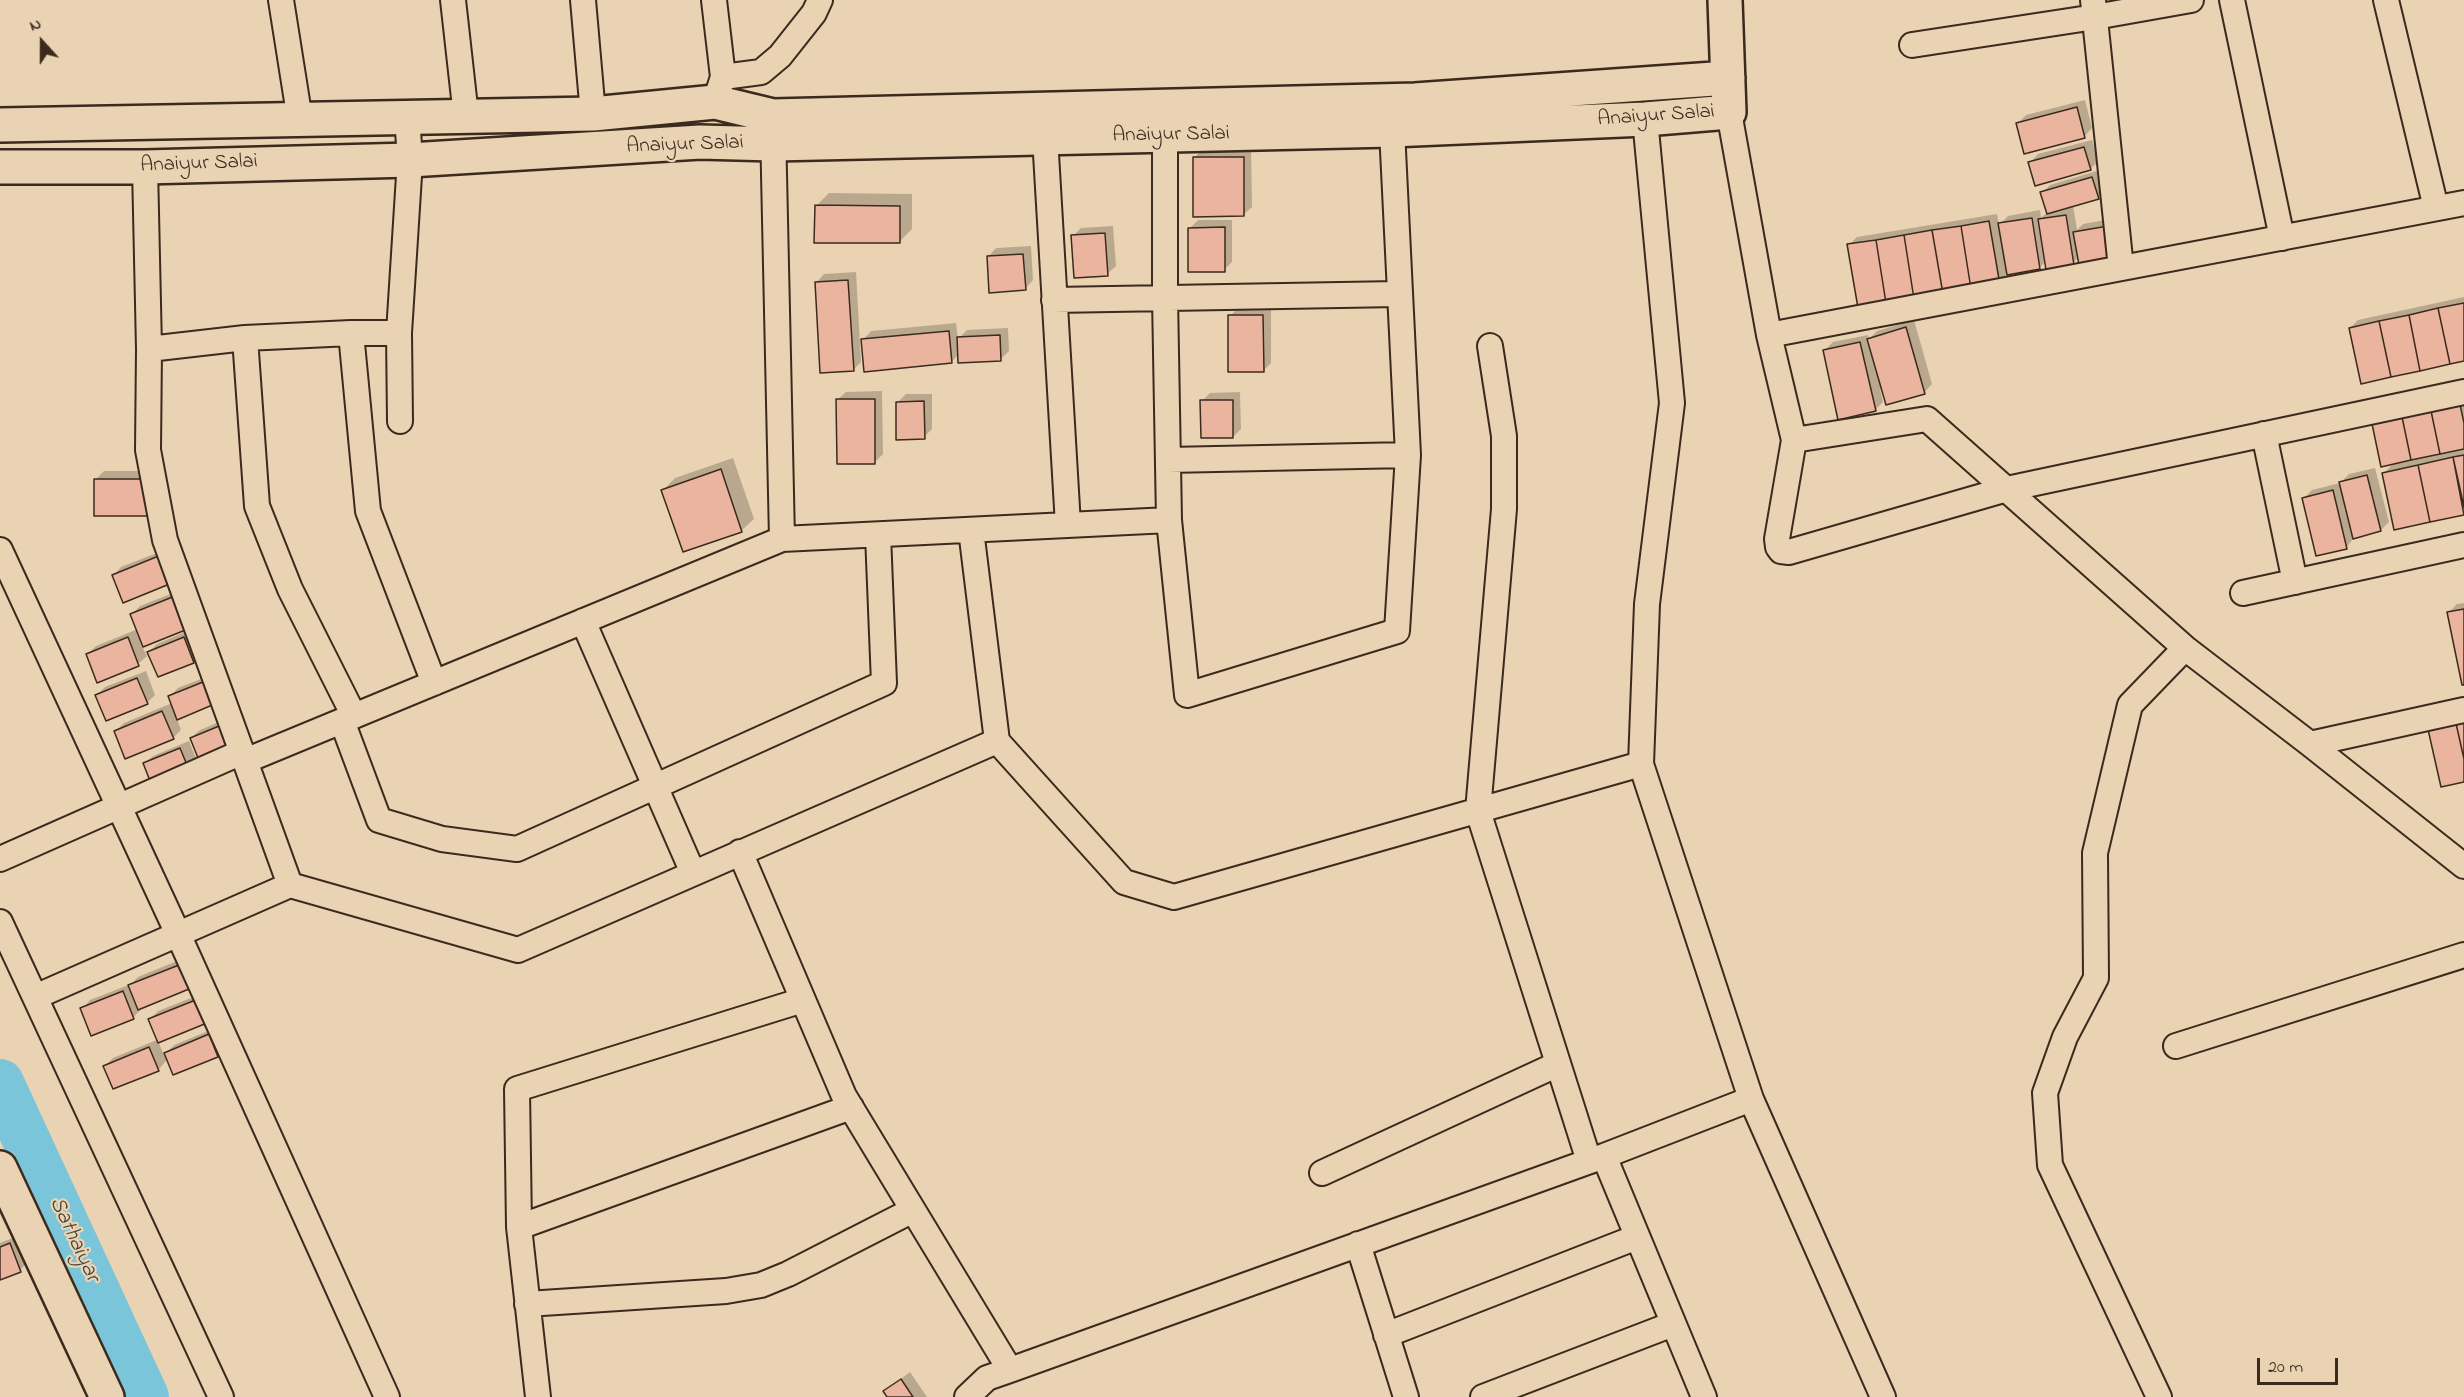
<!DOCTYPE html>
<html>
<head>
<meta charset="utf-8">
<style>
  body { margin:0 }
  #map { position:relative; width:2464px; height:1397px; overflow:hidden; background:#e9d3b2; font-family:"Indie Flower",sans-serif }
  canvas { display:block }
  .north { position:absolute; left:12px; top:12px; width:60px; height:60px; -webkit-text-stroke:4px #e9d3b2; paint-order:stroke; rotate:339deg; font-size:16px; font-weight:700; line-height:24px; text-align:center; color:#3b2a1e }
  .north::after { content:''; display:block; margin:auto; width:21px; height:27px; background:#3b2a1e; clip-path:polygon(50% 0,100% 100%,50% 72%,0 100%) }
  .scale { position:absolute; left:2257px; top:1358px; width:81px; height:27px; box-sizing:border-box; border:3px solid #3b2a1e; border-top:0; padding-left:8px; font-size:18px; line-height:21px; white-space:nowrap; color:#3b2a1e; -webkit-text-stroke:4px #e9d3b2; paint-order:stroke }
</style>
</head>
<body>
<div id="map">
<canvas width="2464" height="1397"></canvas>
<div class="north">N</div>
<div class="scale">20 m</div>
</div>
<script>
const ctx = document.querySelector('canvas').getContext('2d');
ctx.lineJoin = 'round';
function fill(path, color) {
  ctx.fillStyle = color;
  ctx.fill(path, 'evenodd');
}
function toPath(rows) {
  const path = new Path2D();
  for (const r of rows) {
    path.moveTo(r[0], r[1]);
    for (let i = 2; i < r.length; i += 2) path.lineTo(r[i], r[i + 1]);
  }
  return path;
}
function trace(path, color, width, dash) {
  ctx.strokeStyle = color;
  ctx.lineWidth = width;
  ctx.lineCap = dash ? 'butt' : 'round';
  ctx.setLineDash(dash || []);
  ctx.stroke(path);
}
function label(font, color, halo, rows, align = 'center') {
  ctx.font = font + ' "Indie Flower",sans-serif';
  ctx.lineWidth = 4.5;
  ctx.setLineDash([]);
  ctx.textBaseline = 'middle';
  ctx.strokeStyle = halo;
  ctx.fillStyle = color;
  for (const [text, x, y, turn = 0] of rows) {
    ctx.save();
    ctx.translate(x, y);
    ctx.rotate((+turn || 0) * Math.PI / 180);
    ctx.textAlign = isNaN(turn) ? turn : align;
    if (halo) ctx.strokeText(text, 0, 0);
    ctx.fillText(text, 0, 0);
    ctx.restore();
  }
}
fill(toPath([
  [2085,100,2092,128,2084,137,2018,123,2026,115],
  [2092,140,2099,161,2090,169,2030,163,2038,154],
  [1251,149,1252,207,1243,215,1194,158,1202,150],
  [2100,170,2106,189,2098,197,2073,205,2077,230,2083,224,2116,218,2073,263,2046,261,2039,268,2007,273,1999,284,1849,245,1857,237,1997,214,1999,225,2008,216,2040,210,2041,218,2047,212,2042,193,2050,185],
  [829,193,912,194,912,229,899,242,816,206],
  [1198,220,1232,220,1232,262,1224,270,1190,228],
  [1113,226,1116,266,1107,274,1073,236,1081,228],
  [1031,246,1033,280,1025,289,988,257,996,248],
  [856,272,861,362,853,370,816,283,824,274],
  [2464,297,2464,360,2350,328,2358,320],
  [1238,308,1271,308,1271,363,1263,371,1230,316],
  [1914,320,1932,384,1924,393,1880,389,1883,402,1875,410,1824,351,1833,342,1868,335,1869,339,1877,331],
  [956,323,958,339,967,330,1008,328,1009,351,1001,359,959,354,951,362,863,340,871,331],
  [882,391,883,454,875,462,837,400,846,392],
  [1240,392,1241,429,1233,437,1202,401,1210,393],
  [2464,393,2464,513,2396,528,2384,473],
  [906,394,932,394,932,429,924,437,898,402],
  [733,458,754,519,741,531,663,490,675,478],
  [2375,468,2389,522,2381,530,2354,537,2347,547,2317,555,2304,498,2312,490,2340,483,2349,474],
  [104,471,155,471,155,506,147,515,95,480],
  [169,548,179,573,113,576,121,567],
  [188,587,193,626,142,646,147,656,138,664,87,655,96,646,138,629,132,614,140,606],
  [2464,603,2464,683,2448,613,2457,604],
  [192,629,202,653,193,661,159,675,149,652,157,644],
  [146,671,155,695,147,703,97,695,105,687],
  [216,673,177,719,181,730,173,738,116,731,124,723,172,703,170,696,178,688],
  [233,716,234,747,191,738,200,730],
  [189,741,197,761,188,769,144,764,153,756],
  [187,957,196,980,188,988,140,1007,141,1009,133,1018,82,1009,90,1000,131,984,138,977],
  [206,992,158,1041,164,1055,174,1045,218,1027,226,1047,218,1055,174,1073,168,1059,158,1070,105,1066,113,1058,159,1039,150,1019,158,1011],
  [18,1236,28,1262,20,1270,0,1278,0,1243],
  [910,1372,927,1397,889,1397,885,1391]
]), '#0003');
trace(toPath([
  [0,1083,145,1397]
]), '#7ac5da', 48);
const building = toPath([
  [2077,107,2085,138,2024,154,2016,123,2077,107],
  [2084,147,2091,170,2035,186,2028,162,2084,147],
  [1193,157,1244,157,1244,216,1193,217,1193,157],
  [2092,177,2099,199,2047,214,2040,192,2092,177],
  [815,205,900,206,900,243,814,243,815,205],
  [2066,215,2074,265,2046,270,2038,219,2066,215],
  [2032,218,2040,269,2007,275,1998,223,2032,218],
  [1989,221,2000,285,1971,289,1961,226,1989,221],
  [1961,226,1971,289,1943,294,1932,230,1961,226],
  [2108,226,2114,260,2079,265,2073,232,2108,226],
  [1225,227,1225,272,1188,272,1188,228,1225,227],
  [1932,230,1943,294,1914,299,1904,235,1932,230],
  [1105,233,1108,276,1074,278,1071,235,1105,233],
  [1904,235,1914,299,1886,303,1876,240,1904,235],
  [1876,240,1886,303,1858,308,1847,244,1876,240],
  [1023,254,1026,290,989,293,987,256,1023,254],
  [848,280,854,371,820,373,815,282,848,280],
  [2464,303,2464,361,2450,364,2438,308,2464,303],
  [2438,308,2450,364,2420,371,2409,315,2438,308],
  [1228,315,1263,315,1264,372,1228,372,1228,315],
  [2409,315,2420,371,2391,377,2379,321,2409,315],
  [2379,321,2391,377,2361,384,2349,328,2379,321],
  [1906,327,1925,394,1886,405,1867,339,1906,327],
  [949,331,952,363,864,372,861,339,949,331],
  [1000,335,1001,361,958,363,957,337,1000,335],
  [1860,342,1876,411,1838,420,1823,350,1860,342],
  [836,399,875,399,875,464,837,464,836,399],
  [1200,400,1233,400,1233,438,1201,438,1200,400],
  [2459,400,2464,423,2464,449,2440,454,2430,406,2459,400],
  [924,401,925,439,896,440,896,402,924,401],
  [2430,406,2440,454,2411,460,2401,412,2430,406],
  [2401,412,2411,460,2381,467,2371,419,2401,412],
  [2464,455,2464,507,2453,457,2464,455],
  [2453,457,2464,515,2430,522,2418,465,2453,457],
  [2418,465,2430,522,2394,530,2382,473,2418,465],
  [721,469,742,532,683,552,661,490,721,469],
  [2367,475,2381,531,2353,539,2339,482,2367,475],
  [94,479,147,479,147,516,94,516,94,479],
  [2333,490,2347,549,2316,556,2302,498,2333,490],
  [161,555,172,583,123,603,112,575,161,555],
  [180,594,193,627,143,647,130,614,180,594],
  [2464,609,2464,685,2462,685,2447,612,2464,609],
  [128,637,139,666,97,683,86,654,128,637],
  [184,637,194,663,158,677,147,652,184,637],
  [137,678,148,704,106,721,95,695,137,678],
  [208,680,217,703,177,720,168,696,208,680],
  [162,711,174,739,125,759,114,731,162,711],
  [2464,717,2464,759,2455,719,2464,717],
  [2455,719,2464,759,2464,782,2441,787,2427,725,2455,719],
  [224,724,234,749,200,763,190,738,224,724],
  [180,748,189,770,152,786,143,763,180,748],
  [179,965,189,989,138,1010,128,985,179,965],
  [123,991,134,1019,91,1036,80,1008,123,991],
  [198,999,207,1023,158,1043,148,1019,198,999],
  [209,1034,218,1057,173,1075,164,1053,209,1034],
  [149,1047,159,1071,113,1089,103,1066,149,1047],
  [10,1243,21,1272,0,1280,0,1247,10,1243],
  [901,1379,913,1397,887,1397,883,1391,901,1379]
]);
fill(building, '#ebb49f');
trace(building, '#3b2a1e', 1.5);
const street = toPath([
  [281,0,300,120],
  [453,0,466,116],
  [583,0,593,114],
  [714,0,723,77],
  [2093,0,2121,268],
  [2232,0,2282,238],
  [2386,0,2436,208],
  [1912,45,2095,17,2191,0],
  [715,102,723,77,761,72,780,56,814,13,820,0],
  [1729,112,1769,335,1794,440,1927,419,2185,648,2310,744,2464,866],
  [773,128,782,539],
  [1045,137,1068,525],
  [145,167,149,349,148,450,165,540,290,885],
  [1054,300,1398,294],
  [351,333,399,333],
  [1769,335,2464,203],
  [245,338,257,506,290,589,354,716],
  [1490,346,1504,436,1504,509,1478,811,1589,1161],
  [149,349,245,338,351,333,368,511,434,683],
  [400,421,399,333,410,160,407,116],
  [2264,434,2295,582],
  [1794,440,1777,539,1778,547,1781,551,1789,552,2007,489,2464,392],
  [1168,460,1408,455],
  [1169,520,1187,695,1397,631,1408,455,1392,130],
  [971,530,997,741],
  [0,550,178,934,387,1397],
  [2243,593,2464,545],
  [583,621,693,873],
  [342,721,379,820,442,839,517,849,884,683,878,535],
  [2310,744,2464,710],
  [245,761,782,539,1169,520,1165,297,1165,137],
  [740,852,844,1096,1010,1370],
  [0,859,242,752],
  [0,922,221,1397],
  [35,997,290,885,518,950,997,741,1124,882,1174,897,1641,764],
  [2176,1046,2464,955],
  [1751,1099,1883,1397],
  [1604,1156,1704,1397],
  [1322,1173,1558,1064],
  [519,1227,851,1107],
  [1358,1244,1406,1397],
  [527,1304,726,1291,761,1285,788,1274,913,1210],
  [1386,1335,1637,1237],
  [538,1397,519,1227,517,1089,803,1000],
  [967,1397,987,1378,1010,1370,1604,1156,1751,1099,1641,764,1647,604,1672,403,1645,119],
  [1483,1397,1673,1324],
  [2159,1397,2050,1165,2045,1093,2065,1037,2096,978,2095,853,2130,705,2185,648]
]);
const secondary = toPath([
  [0,1168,107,1397]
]);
const primary = toPath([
  [0,125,593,114,715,102,773,116,1415,100,1728,78],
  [0,167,145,167,410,160,700,142,774,144,1392,130,1645,119,1729,112,1725,0]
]);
trace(street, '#3b2a1e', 28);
trace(secondary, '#3b2a1e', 38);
trace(primary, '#3b2a1e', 38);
trace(street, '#e9d3b2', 24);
trace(secondary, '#e9d3b2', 33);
trace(primary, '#e9d3b2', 33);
label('21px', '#3b2a1e', '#e9d3b2', [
  ["Anaiyur Salai",1656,117,-4],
  ["Anaiyur Salai",1171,136,-1],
  ["Anaiyur Salai",685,146,-2],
  ["Anaiyur Salai",199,165,-2]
]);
label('italic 22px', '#44413a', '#e9d3b2', [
  ["Sathaiyar",73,1240,65]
]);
</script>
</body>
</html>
